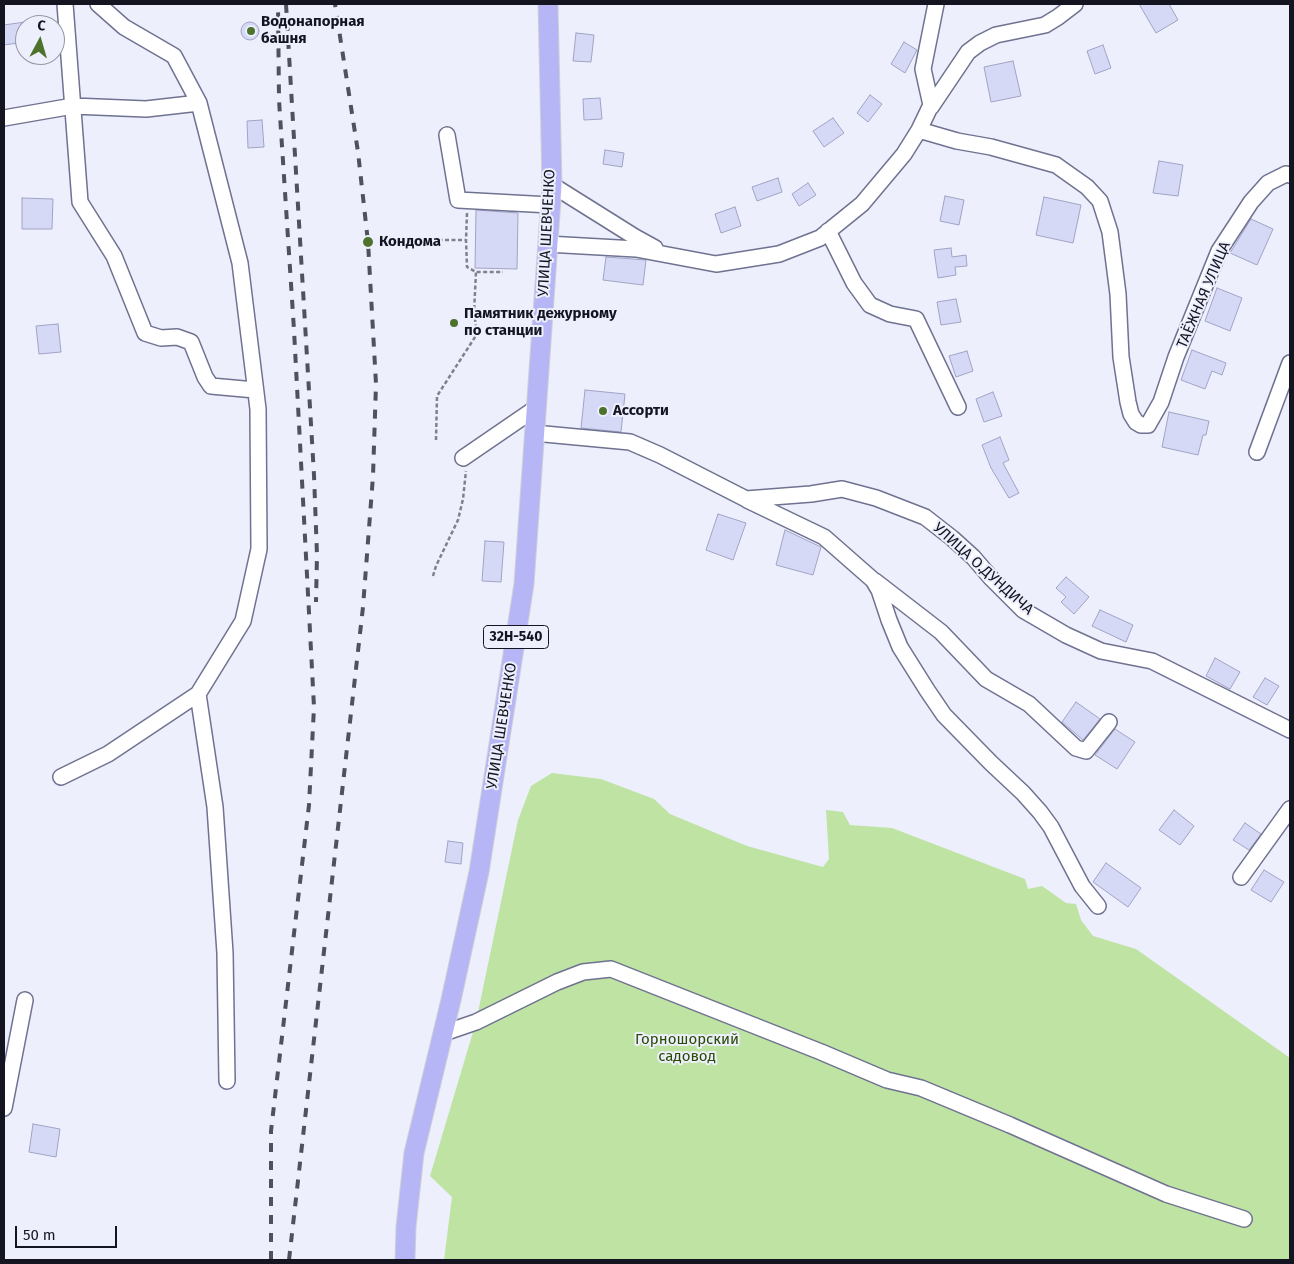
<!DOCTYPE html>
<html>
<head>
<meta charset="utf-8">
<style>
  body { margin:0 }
  #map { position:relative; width:1294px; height:1264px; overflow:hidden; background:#edeffd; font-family:"Fira Sans",sans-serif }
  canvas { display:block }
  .frame { position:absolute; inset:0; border:5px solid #141521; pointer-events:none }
  .north { position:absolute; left:15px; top:15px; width:50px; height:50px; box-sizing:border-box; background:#edeffd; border:1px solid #9698a5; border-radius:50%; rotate:6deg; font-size:14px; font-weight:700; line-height:20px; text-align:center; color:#141521 }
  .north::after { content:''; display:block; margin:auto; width:18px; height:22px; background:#4c722c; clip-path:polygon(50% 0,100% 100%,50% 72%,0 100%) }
  .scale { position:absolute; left:15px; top:1226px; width:102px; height:22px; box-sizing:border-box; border:2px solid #141521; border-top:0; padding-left:6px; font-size:15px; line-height:18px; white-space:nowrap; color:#141521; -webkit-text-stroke:4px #edeffd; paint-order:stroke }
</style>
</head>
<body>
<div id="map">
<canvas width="1294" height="1264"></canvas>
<div class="frame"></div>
<div class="north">С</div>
<div class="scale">50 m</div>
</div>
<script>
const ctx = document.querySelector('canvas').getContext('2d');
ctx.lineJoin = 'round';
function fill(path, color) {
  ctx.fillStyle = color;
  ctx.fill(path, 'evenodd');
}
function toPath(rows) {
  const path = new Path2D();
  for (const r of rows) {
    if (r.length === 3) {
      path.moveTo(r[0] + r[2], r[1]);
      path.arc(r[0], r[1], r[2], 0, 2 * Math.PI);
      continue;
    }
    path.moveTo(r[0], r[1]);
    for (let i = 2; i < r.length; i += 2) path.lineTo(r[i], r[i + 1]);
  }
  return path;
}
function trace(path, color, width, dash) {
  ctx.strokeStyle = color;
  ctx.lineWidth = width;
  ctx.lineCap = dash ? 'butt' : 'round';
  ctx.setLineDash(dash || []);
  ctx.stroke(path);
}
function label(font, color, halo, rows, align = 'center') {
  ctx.font = font + ' "Fira Sans",sans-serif';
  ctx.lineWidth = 4;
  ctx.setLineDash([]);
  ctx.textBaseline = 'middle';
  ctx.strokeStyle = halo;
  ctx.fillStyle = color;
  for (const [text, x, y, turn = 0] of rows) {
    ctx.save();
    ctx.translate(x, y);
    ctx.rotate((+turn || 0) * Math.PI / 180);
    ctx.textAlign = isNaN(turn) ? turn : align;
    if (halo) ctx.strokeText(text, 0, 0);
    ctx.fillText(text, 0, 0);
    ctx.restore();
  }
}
fill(toPath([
  [552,773,601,779,654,799,670,814,747,846,823,867,829,859,826,810,843,812,850,825,892,828,1025,879,1028,889,1042,886,1066,903,1076,904,1081,920,1093,936,1136,949,1290,1058,1290,1260,444,1260,452,1197,430,1176,476,1022,518,820,531,786]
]), '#bee3a3');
const building = toPath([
  [1139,4,1169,4,1178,20,1156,33,1139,4],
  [250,31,9],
  [25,22,25,42,4,45,4,25,25,22],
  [576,33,594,35,591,62,573,61,576,33],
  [904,42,917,50,905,73,891,64,904,42],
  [1103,45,1111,68,1095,74,1087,51,1103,45],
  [1013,61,1021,96,991,102,984,67,1013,61],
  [870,95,882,104,868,122,857,113,870,95],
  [600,98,602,119,584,120,583,99,600,98],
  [833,118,844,133,824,147,813,131,833,118],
  [262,120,264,147,248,148,247,121,262,120],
  [605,150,624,153,622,167,603,164,605,150],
  [1159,161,1183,165,1178,196,1153,193,1159,161],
  [778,178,782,192,757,201,752,187,778,178],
  [808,183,816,195,799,206,792,194,808,183],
  [945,196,964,200,959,225,940,221,945,196],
  [1044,197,1081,205,1073,243,1036,235,1044,197],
  [22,198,53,199,52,229,22,229,22,198],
  [735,207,741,226,721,233,715,214,735,207],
  [476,210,518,213,517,269,475,268,476,210],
  [1251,219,1273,229,1257,265,1230,253,1251,219],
  [951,248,952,257,966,255,967,266,955,267,956,275,938,278,934,250,951,248],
  [606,257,646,260,643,285,603,280,606,257],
  [1217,288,1242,298,1230,331,1205,321,1217,288],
  [956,299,961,322,941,325,937,302,956,299],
  [58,324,61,352,39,354,36,326,58,324],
  [1192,350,1226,363,1222,375,1212,371,1205,389,1181,380,1192,350],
  [967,351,973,371,956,377,949,356,967,351],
  [585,390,625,394,621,432,581,428,585,390],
  [993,392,1002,416,984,422,976,399,993,392],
  [1169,412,1209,421,1206,435,1203,435,1198,455,1162,447,1169,412],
  [1000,437,1009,460,1003,463,1019,493,1009,498,991,468,982,445,1000,437],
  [718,514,746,523,733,560,706,550,718,514],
  [785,530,821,547,813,575,776,565,785,530],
  [485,541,504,542,501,582,482,581,485,541],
  [1066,577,1089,597,1074,614,1061,602,1066,597,1056,588,1066,577],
  [1100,610,1133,625,1126,642,1092,626,1100,610],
  [1215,658,1240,672,1230,689,1206,676,1215,658],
  [1265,678,1279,686,1267,705,1253,697,1265,678],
  [1076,702,1100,719,1083,740,1062,722,1076,702],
  [1115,729,1135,742,1117,769,1095,755,1115,729],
  [1174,810,1194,826,1180,845,1159,830,1174,810],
  [1245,823,1261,834,1249,850,1233,840,1245,823],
  [448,841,463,843,461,864,445,862,448,841],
  [1106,863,1141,888,1128,907,1093,882,1106,863],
  [1264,870,1284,882,1271,902,1251,890,1264,870],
  [33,1124,60,1129,56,1157,29,1152,33,1124]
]);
fill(building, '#d6d9f6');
trace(building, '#a0a3c4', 1);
const minor = toPath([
  [65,4,80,202,114,256,145,333,161,338,177,337,191,342,205,377,211,386,255,390],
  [931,107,968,52,980,43,996,35,1045,25,1058,17,1075,4],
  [4,118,73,106,146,109,199,103],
  [919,130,957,141,991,147,1056,165,1087,187,1100,201,1110,232,1118,294,1121,357,1128,402,1131,414,1136,422,1141,425,1148,425,1161,402,1176,357,1219,251,1251,202,1268,183,1286,174,1290,175],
  [447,135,458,200,550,205],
  [552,185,635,237,655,248],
  [828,231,854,283,870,305,890,314,916,319,958,407],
  [547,244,636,249,716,264,779,254,820,238,862,204,904,154,919,130,931,105,923,69,936,4],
  [534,433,630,442,660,455,746,499,811,494,842,489,876,498,925,517,952,538,973,557,991,578,1023,610,1066,635,1101,651,1152,661,1290,730],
  [1257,452,1290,363],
  [463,458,536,408],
  [747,500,824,537,873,580,879,590,889,620,900,647,927,690,944,715,991,763,1023,793,1040,812,1051,827,1082,886,1098,906],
  [875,581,941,632,986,679,1029,704,1076,748,1086,751,1109,722],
  [198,694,215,807,225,953,227,1081],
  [61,777,108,754,198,694,243,621,259,549,258,409,240,263,199,103,174,56,124,27,98,4],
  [1241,877,1290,809],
  [444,1033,476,1022,557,982,583,972,611,969,821,1052,887,1080,921,1088,1010,1125,1166,1194,1244,1219],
  [4,1108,25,1000]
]);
const major = toPath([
  [405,1260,406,1227,414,1153,451,1000,479,872,524,584,552,185,548,4]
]);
trace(minor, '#6f7290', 18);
trace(major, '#d0d0d3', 21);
trace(toPath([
  [467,213,466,240,467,267,476,272,503,272],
  [432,240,466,240],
  [436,440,437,396,477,334,474,312,476,272],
  [433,576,436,566,458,520,463,499,466,471]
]), '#7f818e', 2.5, [4, 2.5]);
trace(minor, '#fff', 15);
trace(major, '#b6b6f7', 19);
trace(toPath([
  [286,4,314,475,317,555,316,602],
  [271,1260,271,1131,309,805,314,707,294,330,279,100,278,4],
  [289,1260,363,607,373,476,376,384,368,242,358,152,335,4]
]), '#50515e', 4, [9, 9]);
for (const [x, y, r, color] of [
  [251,31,5,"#4c722c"],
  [368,242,6,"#4c722c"],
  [454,323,5,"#4c722c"],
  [603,411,5,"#4c722c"]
]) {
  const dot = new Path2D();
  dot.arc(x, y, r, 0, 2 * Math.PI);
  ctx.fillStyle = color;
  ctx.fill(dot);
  trace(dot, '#edeffd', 2);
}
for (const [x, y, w] of [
  [516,637,65]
]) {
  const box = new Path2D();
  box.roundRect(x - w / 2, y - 11.5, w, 23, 4);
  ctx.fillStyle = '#edeffd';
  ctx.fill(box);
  trace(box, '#141521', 1);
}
label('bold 14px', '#141521', null, [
  ["32Н-540",516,637]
]);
label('bold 15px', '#141521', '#edeffd', [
  ["Водонапорная",261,22],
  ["башня",261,39],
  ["Кондома",379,242],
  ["Памятник дежурному",464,314],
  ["по станции",464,331],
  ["Ассорти",613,411]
], 'left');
label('15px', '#141521', '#edeffd', [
  ["УЛИЦА ШЕВЧЕНКО",547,233,-87],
  ["ТАЁЖНАЯ УЛИЦА",1204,295,-67],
  ["УЛИЦА О.ДУНДИЧА",983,569,42],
  ["УЛИЦА ШЕВЧЕНКО",502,726,-81]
]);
label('15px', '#294a01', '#edeffd', [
  ["Горношорский",687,1040],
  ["садовод",687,1057]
]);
</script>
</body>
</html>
